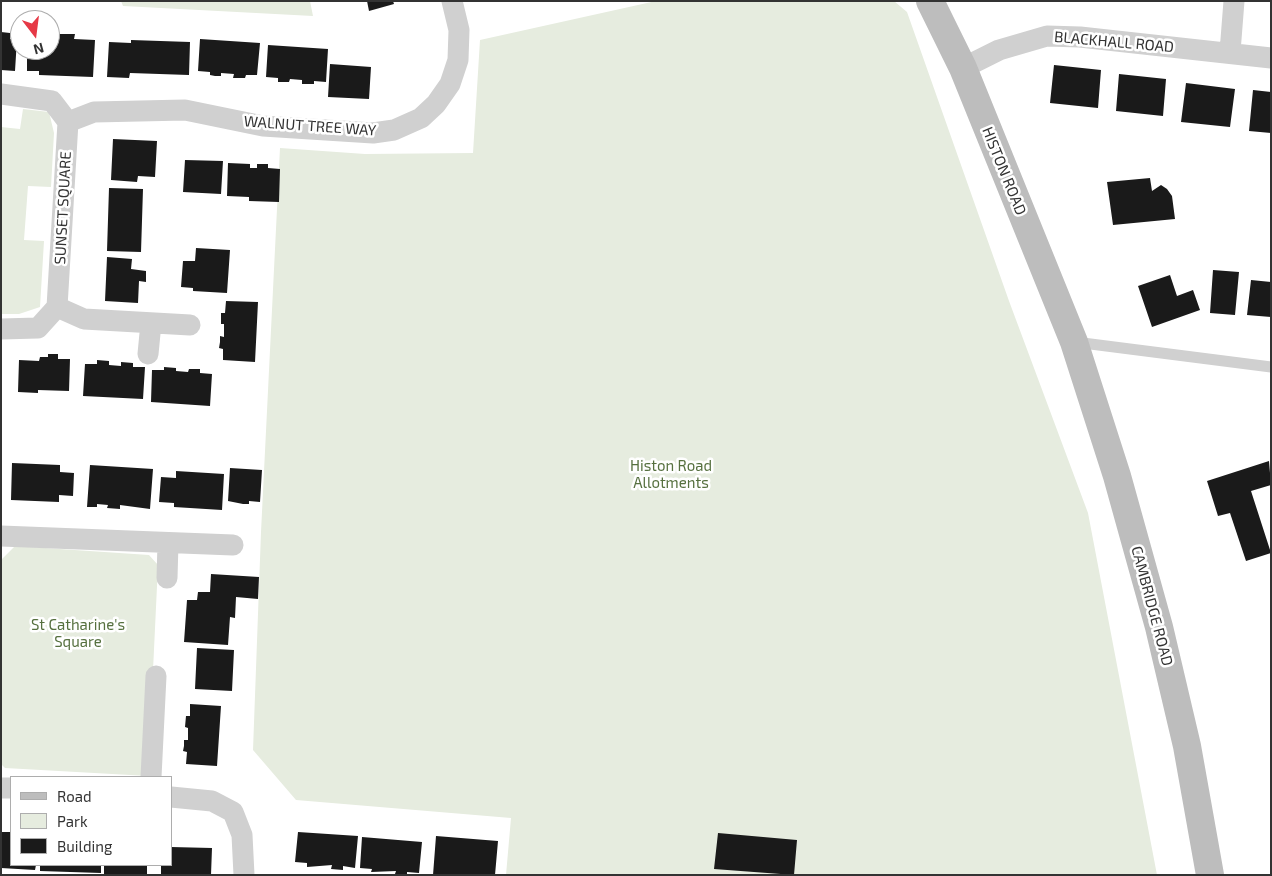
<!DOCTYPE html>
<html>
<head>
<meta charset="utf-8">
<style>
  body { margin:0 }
  #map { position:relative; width:1272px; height:876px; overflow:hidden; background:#fff; font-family:"Exo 2",sans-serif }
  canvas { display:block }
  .frame { position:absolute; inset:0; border:2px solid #333; pointer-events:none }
  .legend { position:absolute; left:10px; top:776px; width:162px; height:90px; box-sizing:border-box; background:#fff; border:1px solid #adadad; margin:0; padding:6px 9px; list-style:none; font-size:15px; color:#333 }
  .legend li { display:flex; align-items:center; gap:10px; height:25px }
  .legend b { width:25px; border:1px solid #adadad }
  .north { position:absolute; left:10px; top:10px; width:50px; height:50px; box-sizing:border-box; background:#fff; border:1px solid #adadad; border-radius:50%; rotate:165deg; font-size:14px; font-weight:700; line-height:20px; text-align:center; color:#333 }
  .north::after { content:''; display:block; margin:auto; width:18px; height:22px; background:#e63946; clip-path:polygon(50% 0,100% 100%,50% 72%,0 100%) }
</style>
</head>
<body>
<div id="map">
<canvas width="1272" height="876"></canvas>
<div class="frame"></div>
<ul class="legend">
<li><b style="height:6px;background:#bdbdbd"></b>Road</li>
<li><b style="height:14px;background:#e6ecdf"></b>Park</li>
<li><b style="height:14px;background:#1a1a1a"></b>Building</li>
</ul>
<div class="north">N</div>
</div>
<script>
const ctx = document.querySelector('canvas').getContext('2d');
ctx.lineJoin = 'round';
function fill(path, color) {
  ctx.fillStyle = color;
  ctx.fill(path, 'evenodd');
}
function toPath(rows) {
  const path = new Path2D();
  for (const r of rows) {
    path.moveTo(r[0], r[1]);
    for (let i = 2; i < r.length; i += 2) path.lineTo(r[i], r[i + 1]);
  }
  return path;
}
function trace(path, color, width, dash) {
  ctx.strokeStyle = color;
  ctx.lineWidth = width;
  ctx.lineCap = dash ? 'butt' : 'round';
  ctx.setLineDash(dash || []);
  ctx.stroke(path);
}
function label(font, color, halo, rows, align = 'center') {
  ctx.font = font + ' "Exo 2",sans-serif';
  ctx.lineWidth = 5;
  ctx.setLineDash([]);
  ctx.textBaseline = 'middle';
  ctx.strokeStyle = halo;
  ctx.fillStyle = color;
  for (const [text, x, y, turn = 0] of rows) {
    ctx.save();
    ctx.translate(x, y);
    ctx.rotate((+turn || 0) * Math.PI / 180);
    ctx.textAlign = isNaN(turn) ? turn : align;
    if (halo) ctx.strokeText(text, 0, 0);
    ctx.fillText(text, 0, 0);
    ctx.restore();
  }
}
fill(toPath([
  [121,1,310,1,313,16,123,6],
  [656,1,894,1,907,12,1009,301,1088,513,1157,875,506,875,511,818,296,800,253,750,261,532,280,148,365,154,473,153,480,40],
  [23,109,49,112,54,133,51,187,28,186,24,240,44,241,40,307,19,314,1,314,1,127,20,129],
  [15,546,149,555,158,565,148,776,5,768,1,764,1,560]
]), '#e6ecdf');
fill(toPath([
  [367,1,393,1,394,4,369,11],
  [1,32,10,33,10,39,17,39,15,71,1,70],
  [50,34,75,34,74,39,95,40,93,77,39,75,39,71,27,71,27,50,50,50],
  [200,39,260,43,257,75,246,75,245,78,233,78,234,74,221,73,221,76,215,76,210,75,210,72,198,71],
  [131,40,190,42,189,75,130,73,129,78,107,77,109,42,131,43],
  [268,45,328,49,326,82,314,81,314,84,302,84,302,80,290,79,289,82,278,82,278,78,266,77],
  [330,64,371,67,369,99,328,97],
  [1054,65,1101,70,1098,108,1050,103],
  [1119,74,1166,79,1163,116,1116,111],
  [1186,83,1235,89,1230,127,1181,122],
  [1253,90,1271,92,1271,133,1249,131],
  [113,139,157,141,155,177,138,176,137,182,111,180],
  [185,160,223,161,221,194,183,192],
  [228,163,250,164,250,168,257,168,257,164,268,164,268,168,280,169,279,202,249,201,249,197,227,196],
  [1150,178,1152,191,1161,185,1167,189,1172,196,1175,219,1113,225,1107,182],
  [109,188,143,189,141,252,107,251],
  [196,248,230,250,227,293,193,291,193,288,181,287,183,261,195,261],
  [107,257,132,259,131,269,146,271,146,282,139,281,138,303,105,301],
  [1213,270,1239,272,1235,315,1210,313],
  [1170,275,1177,296,1193,290,1200,310,1152,327,1138,286],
  [1251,280,1271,282,1271,317,1247,315],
  [226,301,258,302,255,362,223,360,223,349,219,348,220,342,220,336,224,337,224,324,221,324,221,313,225,313],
  [48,354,58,354,58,359,70,359,69,391,38,390,38,393,18,392,19,360,39,361,40,357,48,357],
  [97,360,109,361,109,365,121,366,121,362,133,363,133,367,145,367,143,399,83,396,85,364,97,364],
  [164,367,176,368,176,371,188,372,189,369,200,369,200,373,212,374,210,406,151,402,152,370,164,370],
  [1269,461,1271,485,1251,491,1271,553,1246,561,1230,513,1218,516,1207,481],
  [12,463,60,465,60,472,74,473,73,496,59,495,59,502,11,500],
  [90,465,153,469,150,509,120,505,120,509,107,508,108,505,97,504,97,507,87,507],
  [230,468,262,470,260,502,249,501,249,504,243,504,228,501],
  [176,471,224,474,222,510,174,507,174,503,159,502,161,477,176,478],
  [211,574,259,577,258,599,236,597,235,618,230,617,228,645,184,642,187,600,197,600,198,592,210,592],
  [197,648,234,650,232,691,195,689],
  [190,704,221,706,217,766,186,764,187,752,183,751,184,746,184,740,188,740,188,728,185,727,186,716,190,716],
  [1,832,11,832,11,865,36,865,35,870,1,868],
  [298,832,358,836,355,868,343,866,343,870,331,869,332,865,307,867,307,863,295,862],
  [718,833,797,840,794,875,714,869],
  [436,836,498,841,495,875,433,875],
  [362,837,422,842,419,873,407,872,407,875,402,875,395,874,396,871,371,872,372,869,360,868],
  [171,847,212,848,211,875,161,875,161,865,171,865],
  [40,865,101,865,101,873,40,871],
  [104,865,147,865,147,875,104,874]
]), '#1a1a1a');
trace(toPath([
  [1075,342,1271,367]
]), '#d0d0d0', 11);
trace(toPath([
  [1230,52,1234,1],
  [963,68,999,50,1047,36,1080,37,1271,58],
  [1,94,52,101,68,122,57,307,38,328,1,329],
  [68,122,94,112,185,110,263,126,373,133,394,130,421,118,436,104,450,84,458,60,459,30,452,1],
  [57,307,84,319,190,325],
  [148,354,151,323],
  [1,536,233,545],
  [167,578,168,543],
  [151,777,156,676],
  [1,788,11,788],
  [171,797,212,801,233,812,242,835,244,875]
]), '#d0d0d0', 21);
trace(toPath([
  [930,1,963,68,1074,342,1117,476,1159,627,1187,746,1210,875]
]), '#bdbdbd', 28);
label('15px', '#333', '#fff', [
  ["BLACKHALL ROAD",1114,42,5],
  ["WALNUT TREE WAY",310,126,4],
  ["HISTON ROAD",1004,171,68],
  ["SUNSET SQUARE",63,208,-87],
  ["CAMBRIDGE ROAD",1152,606,75]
]);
label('15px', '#56703f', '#fff', [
  ["Histon Road",671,466],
  ["Allotments",671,483],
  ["St Catharine's",78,625],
  ["Square",78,642]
]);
</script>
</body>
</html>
